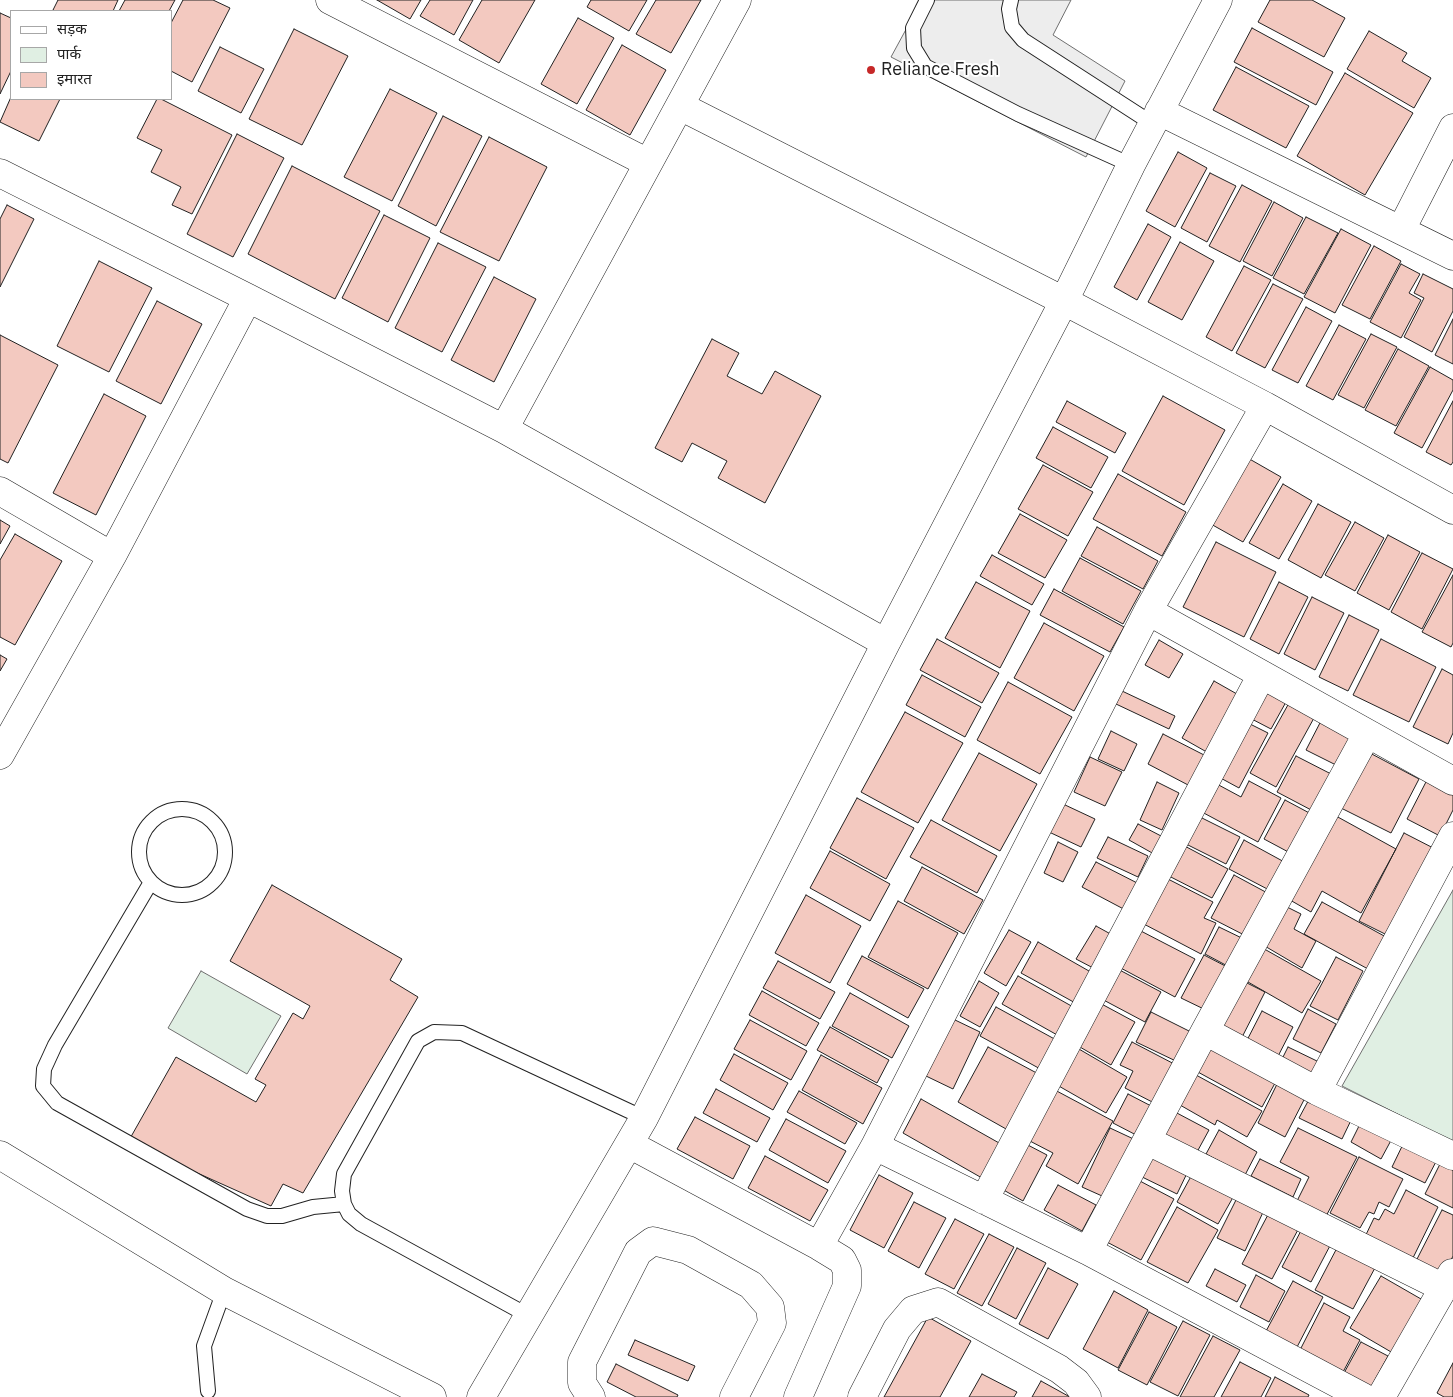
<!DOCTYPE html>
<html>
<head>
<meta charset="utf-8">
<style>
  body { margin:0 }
  #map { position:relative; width:1453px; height:1397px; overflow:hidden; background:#fff; font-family:"IBM Plex Sans","Noto Sans Devanagari",sans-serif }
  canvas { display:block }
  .legend { position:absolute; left:10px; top:10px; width:162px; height:90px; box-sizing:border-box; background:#fff; border:1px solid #a7a7a7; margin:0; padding:6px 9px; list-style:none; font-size:15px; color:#222 }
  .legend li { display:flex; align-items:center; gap:10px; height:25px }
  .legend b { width:25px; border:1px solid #a7a7a7 }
</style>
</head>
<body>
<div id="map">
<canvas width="1453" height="1397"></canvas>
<ul class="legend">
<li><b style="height:6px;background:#fff"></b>सड़क</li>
<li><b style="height:14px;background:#e0efe3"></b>पार्क</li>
<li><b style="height:14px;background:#f3c9c0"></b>इमारत</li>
</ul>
</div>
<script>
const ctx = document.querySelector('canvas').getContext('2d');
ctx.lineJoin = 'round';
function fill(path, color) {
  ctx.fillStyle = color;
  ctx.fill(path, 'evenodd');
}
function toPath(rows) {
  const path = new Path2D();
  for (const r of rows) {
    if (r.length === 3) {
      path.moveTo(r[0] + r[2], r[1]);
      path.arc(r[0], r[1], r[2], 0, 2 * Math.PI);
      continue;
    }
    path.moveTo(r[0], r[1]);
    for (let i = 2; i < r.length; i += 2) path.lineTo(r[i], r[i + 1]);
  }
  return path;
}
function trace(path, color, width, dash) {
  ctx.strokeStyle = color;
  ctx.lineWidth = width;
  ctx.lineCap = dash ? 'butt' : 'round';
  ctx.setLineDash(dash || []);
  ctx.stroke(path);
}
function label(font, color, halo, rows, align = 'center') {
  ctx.font = font + ' "IBM Plex Sans",sans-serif';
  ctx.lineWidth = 4;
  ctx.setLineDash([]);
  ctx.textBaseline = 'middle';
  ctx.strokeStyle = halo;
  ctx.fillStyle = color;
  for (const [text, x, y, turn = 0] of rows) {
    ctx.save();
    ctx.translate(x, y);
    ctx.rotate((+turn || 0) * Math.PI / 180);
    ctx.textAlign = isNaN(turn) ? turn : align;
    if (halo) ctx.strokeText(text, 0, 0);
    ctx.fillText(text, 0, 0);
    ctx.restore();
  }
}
const green = toPath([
  [1453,890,1453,1142,1342,1086,1453,890],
  [201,971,281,1016,247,1074,168,1028,201,971]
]);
fill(green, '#e0efe3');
trace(green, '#6f6f6f', 1);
const parking = toPath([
  [922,0,1071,0,1053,35,1125,81,1086,157,891,57,922,0]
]);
fill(parking, '#ededed');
trace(parking, '#6f6f6f', 1);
const building = toPath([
  [58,0,118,0,113,11,56,11,53,10,58,0],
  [125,0,175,0,169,11,119,11,125,0],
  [183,0,213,0,230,8,192,82,171,71,171,23,183,0],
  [377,0,421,0,410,19,377,0],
  [430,0,473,0,454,35,420,16,430,0],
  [482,0,535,0,499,63,459,40,482,0],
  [591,0,647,0,629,31,587,7,591,0],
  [656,0,701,0,671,53,636,34,656,0],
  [1270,0,1312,0,1345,18,1324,57,1258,22,1270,0],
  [0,13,11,18,11,71,0,94,0,13],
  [578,18,614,38,577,104,541,84,578,18],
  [1252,28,1333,72,1316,105,1234,62,1252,28],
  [294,29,348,56,302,145,249,119,294,29],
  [1369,31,1407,53,1402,61,1431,78,1414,108,1347,69,1369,31],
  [622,45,666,70,630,135,586,110,622,45],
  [220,47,264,69,241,113,198,91,220,47],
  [1236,67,1309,106,1286,148,1213,110,1236,67],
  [1345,73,1413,113,1365,195,1297,156,1345,73],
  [390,89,437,113,392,201,344,177,390,89],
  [11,97,11,99,60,99,39,141,0,122,11,97],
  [157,99,161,99,232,135,192,214,172,205,181,187,151,172,162,150,137,138,157,99],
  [443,116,482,136,436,226,398,206,443,116],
  [237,134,284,158,233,257,187,234,237,134],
  [489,137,547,167,499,261,440,232,489,137],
  [1178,152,1207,168,1175,227,1146,211,1178,152],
  [292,166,380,211,335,299,248,254,292,166],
  [1210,173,1236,186,1207,242,1181,228,1210,173],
  [1242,185,1272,201,1240,262,1209,246,1242,185],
  [1274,202,1303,218,1272,276,1243,261,1274,202],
  [7,205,34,219,0,287,0,219,7,205],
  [384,215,430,238,388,322,342,298,384,215],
  [1306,217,1338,233,1304,294,1273,278,1306,217],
  [1148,224,1171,237,1137,300,1114,287,1148,224],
  [1341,229,1371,245,1335,313,1304,297,1341,229],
  [1180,242,1214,261,1182,320,1148,302,1180,242],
  [438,243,486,267,442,352,395,328,438,243],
  [1374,246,1401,261,1370,319,1342,305,1374,246],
  [99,261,152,288,109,372,57,346,99,261],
  [1401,264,1420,274,1409,293,1421,300,1401,338,1370,322,1401,264],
  [1244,266,1271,280,1232,351,1206,337,1244,266],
  [1423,274,1453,289,1453,311,1432,352,1404,337,1424,298,1414,293,1423,274],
  [494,277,536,299,494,382,451,360,494,277],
  [1273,284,1303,299,1265,368,1236,353,1273,284],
  [157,301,202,324,161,404,116,381,157,301],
  [1306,307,1332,321,1298,383,1272,370,1306,307],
  [1453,319,1453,364,1435,355,1453,319],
  [1339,325,1366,339,1333,400,1306,386,1339,325],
  [1371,334,1397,347,1364,408,1338,395,1371,334],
  [0,335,58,365,8,463,0,459,0,335],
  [712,339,739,353,727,376,762,394,775,371,821,396,765,503,718,478,727,461,692,443,682,462,655,448,712,339],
  [1398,349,1429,366,1396,426,1365,410,1398,349],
  [1430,367,1453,380,1453,390,1422,448,1394,433,1430,367],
  [104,394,146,416,96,515,53,493,104,394],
  [1163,396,1225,430,1184,505,1122,471,1163,396],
  [1067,401,1126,433,1115,453,1056,422,1067,401],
  [1453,401,1453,462,1451,465,1426,452,1453,401],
  [1053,427,1108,457,1091,488,1036,458,1053,427],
  [1246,457,1281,477,1243,542,1209,523,1246,457],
  [1043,465,1093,492,1068,536,1018,509,1043,465],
  [1118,474,1186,512,1162,556,1093,519,1118,474],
  [1283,484,1312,501,1279,559,1249,543,1283,484],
  [1318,504,1351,522,1321,578,1288,560,1318,504],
  [1020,514,1067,540,1045,578,998,553,1020,514],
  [0,520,10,526,0,544,0,520],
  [1355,522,1384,538,1355,591,1325,575,1355,522],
  [1097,527,1158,561,1143,589,1081,556,1097,527],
  [15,534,62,561,15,645,0,637,0,560,15,534],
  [1388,535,1420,552,1389,610,1357,593,1388,535],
  [1216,542,1276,572,1244,637,1183,607,1216,542],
  [1422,553,1453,569,1422,629,1391,612,1422,553],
  [992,555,1044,584,1032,605,980,576,992,555],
  [1080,558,1141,591,1123,624,1062,591,1080,558],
  [1453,575,1453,643,1451,647,1422,632,1453,575],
  [976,582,1030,611,1000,668,945,638,976,582],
  [1279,582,1308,597,1279,654,1250,639,1279,582],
  [1054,589,1124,627,1110,652,1040,615,1054,589],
  [1312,597,1344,613,1315,670,1284,654,1312,597],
  [1349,615,1379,630,1348,691,1319,677,1349,615],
  [1044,623,1104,656,1074,711,1014,678,1044,623],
  [937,639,999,673,982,703,920,670,937,639],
  [1381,639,1436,667,1409,722,1353,695,1381,639],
  [1159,640,1183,654,1169,678,1145,665,1159,640],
  [0,655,7,659,0,671,0,655],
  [1442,669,1453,675,1453,733,1448,744,1413,727,1442,669],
  [922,675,981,707,965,737,906,705,922,675],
  [1214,681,1244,698,1212,755,1182,738,1214,681],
  [1008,682,1072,717,1040,774,977,740,1008,682],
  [1258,688,1286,702,1271,729,1244,715,1258,688],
  [1122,691,1175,716,1169,729,1116,704,1122,691],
  [1289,703,1314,718,1276,787,1250,773,1289,703],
  [905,712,963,743,918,823,861,792,905,712],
  [1322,719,1352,735,1336,765,1306,750,1322,719],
  [1244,721,1268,733,1239,788,1215,775,1244,721],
  [1111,731,1137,744,1124,771,1098,759,1111,731],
  [1163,734,1206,756,1190,786,1148,764,1163,734],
  [1368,752,1419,779,1391,833,1339,807,1368,752],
  [979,753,1037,784,1000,851,942,820,979,753],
  [1296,756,1335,776,1315,812,1277,792,1296,756],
  [1090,757,1122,772,1105,806,1074,792,1090,757],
  [1428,778,1453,790,1453,810,1440,836,1407,819,1428,778],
  [1249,781,1281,798,1258,842,1200,811,1215,783,1241,797,1249,781],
  [1157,782,1179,793,1162,830,1140,820,1157,782],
  [857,798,914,828,886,879,830,848,857,798],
  [1285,800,1315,816,1294,855,1264,839,1285,800],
  [1063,804,1095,819,1081,847,1049,832,1063,804],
  [1196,815,1240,837,1226,864,1182,842,1196,815],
  [1336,816,1396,849,1361,913,1322,891,1311,912,1290,900,1336,816],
  [931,820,997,856,977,893,910,857,931,820],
  [1138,824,1163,837,1154,854,1129,840,1138,824],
  [1404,833,1443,853,1397,940,1359,921,1404,833],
  [1108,837,1148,856,1138,877,1097,858,1108,837],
  [1244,840,1288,864,1273,892,1229,869,1244,840],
  [1058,842,1078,852,1063,882,1044,873,1058,842],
  [1179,843,1228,869,1212,898,1163,873,1179,843],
  [830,851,890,884,870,921,810,888,830,851],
  [1096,862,1147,888,1133,914,1082,887,1096,862],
  [922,867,983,900,964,934,904,901,922,867],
  [1234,875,1273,896,1250,938,1211,918,1234,875],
  [1164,877,1213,902,1204,918,1216,923,1201,954,1140,922,1164,877],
  [272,885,402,959,390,980,418,997,303,1193,283,1184,271,1206,128,1142,176,1057,256,1102,266,1085,255,1079,293,1013,303,1019,310,1006,230,961,272,885],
  [806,895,861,926,830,983,775,953,806,895],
  [898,901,958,933,928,989,868,957,898,901],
  [1322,902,1386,937,1368,969,1304,934,1322,902],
  [1283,905,1301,914,1294,929,1316,941,1302,968,1263,945,1283,905],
  [1096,926,1116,937,1097,970,1076,959,1096,926],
  [1219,927,1250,942,1235,970,1205,954,1219,927],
  [1137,929,1195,959,1175,997,1117,966,1137,929],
  [1009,930,1031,942,1006,986,984,973,1009,930],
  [1038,942,1096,975,1079,1005,1021,973,1038,942],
  [1259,946,1321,981,1302,1013,1241,978,1259,946],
  [1204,955,1233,970,1210,1012,1181,998,1204,955],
  [862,956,924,989,908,1018,847,984,862,956],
  [1336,957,1363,971,1338,1020,1310,1006,1336,957],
  [778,961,835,992,820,1019,763,988,778,961],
  [1112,966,1161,992,1145,1022,1096,996,1112,966],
  [1018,976,1075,1008,1059,1036,1002,1004,1018,976],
  [1239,979,1265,992,1237,1047,1211,1033,1239,979],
  [979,981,999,993,980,1027,960,1016,979,981],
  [762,991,819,1023,806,1046,749,1015,762,991],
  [850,993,909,1026,892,1058,832,1026,850,993],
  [1096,1001,1135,1022,1111,1065,1073,1043,1096,1001],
  [996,1007,1060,1042,1044,1071,980,1036,996,1007],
  [1308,1009,1336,1024,1321,1053,1293,1039,1308,1009],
  [1262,1011,1293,1027,1274,1064,1243,1048,1262,1011],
  [1151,1012,1195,1034,1180,1063,1136,1042,1151,1012],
  [953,1019,980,1032,953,1089,926,1076,953,1019],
  [750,1020,807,1051,791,1080,734,1049,750,1020],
  [830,1027,889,1060,877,1083,817,1050,830,1027],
  [1214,1038,1280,1074,1262,1107,1196,1071,1214,1038],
  [1132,1042,1180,1067,1160,1106,1125,1088,1133,1071,1120,1065,1132,1042],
  [1072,1045,1127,1077,1106,1113,1050,1081,1072,1045],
  [988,1047,1046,1078,1015,1134,958,1102,988,1047],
  [1288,1047,1319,1062,1308,1082,1278,1067,1288,1047],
  [734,1054,788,1083,773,1110,720,1080,734,1054],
  [821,1055,882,1088,863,1124,802,1090,821,1055],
  [1196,1075,1262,1111,1247,1137,1217,1120,1215,1125,1180,1105,1196,1075],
  [1279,1080,1307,1094,1285,1137,1258,1123,1279,1080],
  [716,1089,770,1118,757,1142,703,1113,716,1089],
  [1053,1089,1113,1121,1078,1184,1046,1166,1053,1153,1026,1139,1053,1089],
  [799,1091,857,1123,845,1144,787,1112,799,1091],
  [1313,1092,1355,1112,1342,1139,1299,1118,1313,1092],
  [1128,1094,1155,1108,1140,1137,1113,1123,1128,1094],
  [921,1099,1008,1148,989,1182,903,1133,921,1099],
  [1175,1112,1209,1130,1197,1152,1163,1134,1175,1112],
  [1364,1116,1395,1133,1381,1159,1351,1142,1364,1116],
  [695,1117,750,1146,733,1179,677,1149,695,1117],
  [786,1119,846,1151,828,1183,769,1150,786,1119],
  [1110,1128,1140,1142,1111,1200,1082,1187,1110,1128],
  [1298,1128,1357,1157,1323,1222,1294,1207,1309,1177,1280,1162,1298,1128],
  [1219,1130,1257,1152,1245,1175,1206,1154,1219,1130],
  [1407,1136,1441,1152,1425,1183,1392,1167,1407,1136],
  [1024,1143,1047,1155,1023,1201,1000,1188,1024,1143],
  [1152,1148,1190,1167,1177,1194,1138,1175,1152,1148],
  [765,1156,828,1190,810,1221,748,1188,765,1156],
  [1359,1157,1403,1179,1389,1207,1379,1202,1374,1214,1369,1212,1360,1228,1330,1213,1359,1157],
  [1260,1159,1301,1179,1293,1197,1251,1176,1260,1159],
  [1440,1164,1453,1170,1453,1208,1425,1194,1440,1164],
  [1195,1169,1236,1192,1218,1224,1177,1202,1195,1169],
  [879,1175,913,1193,884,1248,850,1230,879,1175],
  [1138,1180,1174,1199,1141,1260,1105,1241,1138,1180],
  [1058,1185,1096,1205,1082,1231,1044,1210,1058,1185],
  [1406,1190,1438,1207,1409,1266,1362,1243,1374,1218,1379,1220,1385,1209,1394,1214,1406,1190],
  [1238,1196,1265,1208,1245,1251,1217,1238,1238,1196],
  [914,1202,946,1218,919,1268,888,1251,914,1202],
  [1177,1207,1218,1230,1188,1283,1147,1262,1177,1207],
  [1271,1209,1301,1224,1272,1279,1242,1264,1271,1209],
  [1442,1210,1453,1215,1453,1256,1443,1277,1415,1263,1442,1210],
  [955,1219,984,1234,954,1289,925,1274,955,1219],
  [1304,1225,1333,1240,1311,1282,1282,1267,1304,1225],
  [989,1234,1014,1247,982,1306,957,1293,989,1234],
  [1338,1246,1376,1266,1353,1309,1315,1290,1338,1246],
  [1017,1248,1046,1263,1016,1319,988,1304,1017,1248],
  [1048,1268,1078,1284,1048,1339,1019,1324,1048,1268],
  [1215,1269,1246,1285,1237,1302,1206,1286,1215,1269],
  [1256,1275,1285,1291,1269,1322,1240,1307,1256,1275],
  [1381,1276,1428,1303,1398,1356,1350,1328,1381,1276],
  [1293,1281,1323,1297,1296,1349,1265,1333,1293,1281],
  [1114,1291,1148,1310,1118,1368,1083,1349,1114,1291],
  [1324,1303,1350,1317,1343,1331,1360,1340,1343,1372,1300,1350,1324,1303],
  [1149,1312,1177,1327,1147,1385,1118,1370,1149,1312],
  [928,1317,971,1341,940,1397,884,1397,928,1317],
  [1183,1321,1210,1335,1178,1396,1150,1382,1183,1321],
  [1213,1336,1240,1350,1214,1397,1180,1397,1213,1336],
  [635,1340,695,1366,688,1381,628,1355,635,1340],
  [1361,1342,1388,1356,1371,1387,1344,1373,1361,1342],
  [1240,1362,1271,1378,1261,1397,1221,1397,1240,1362],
  [1453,1363,1453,1397,1444,1397,1437,1393,1453,1363],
  [616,1364,678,1395,677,1397,636,1397,607,1382,616,1364],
  [982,1374,1017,1392,1014,1397,969,1397,982,1374],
  [1275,1377,1309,1395,1308,1397,1265,1397,1275,1377],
  [1041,1381,1070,1397,1032,1397,1041,1381]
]);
fill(building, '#f3c9c0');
trace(building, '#222', 1);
const lane = toPath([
  [927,0,913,28,914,48,925,66,1018,114,1131,165],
  [1011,0,1009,9,1012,27,1023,40,1153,124],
  [182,852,43],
  [151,882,55,1045,44,1069,43,1086,57,1103,247,1209,267,1216,282,1216,313,1207,344,1204],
  [529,1316,361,1224,349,1214,344,1204,342,1191,344,1174,418,1041,434,1032,462,1033,644,1118],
  [208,1391,204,1346,224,1291]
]);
const street = toPath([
  [330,0,648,163],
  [680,106,1064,301,1265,406,1453,510],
  [1159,111,1453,256],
  [0,173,248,298,504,429,886,643],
  [1401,230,1453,128],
  [504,429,737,0],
  [0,491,112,556],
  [1148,611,1453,781],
  [0,755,112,556,248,298],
  [1205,1031,1317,1091,1453,1156],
  [1317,1091,1453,836],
  [1148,1141,1444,1288],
  [629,1144,819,1246,842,1260,847,1270,847,1286,798,1397],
  [875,1146,1088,1251,1363,1397],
  [0,1155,224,1291,432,1397],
  [984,1200,1261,676],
  [819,1246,875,1146,1148,611,1265,406],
  [1088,1251,1205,1031,1367,734],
  [481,1397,644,1118,886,643,1064,301,1131,165,1218,0],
  [591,1397,582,1383,582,1362,638,1252,653,1241,688,1250,751,1285,770,1307,772,1323,734,1397],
  [862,1397,897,1329,913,1310,938,1302,1059,1369,1076,1382,1087,1397],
  [1381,1397,1452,1273]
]);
trace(lane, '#222', 16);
trace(street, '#222', 29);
trace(lane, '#fff', 14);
trace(street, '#fff', 28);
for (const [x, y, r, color] of [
  [871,70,5,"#c62828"]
]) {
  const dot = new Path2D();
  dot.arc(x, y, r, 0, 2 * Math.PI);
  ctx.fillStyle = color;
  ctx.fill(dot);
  trace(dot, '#fff', 2);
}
label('18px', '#222', '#fff', [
  ["Reliance Fresh",881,70]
], 'left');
</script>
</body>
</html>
